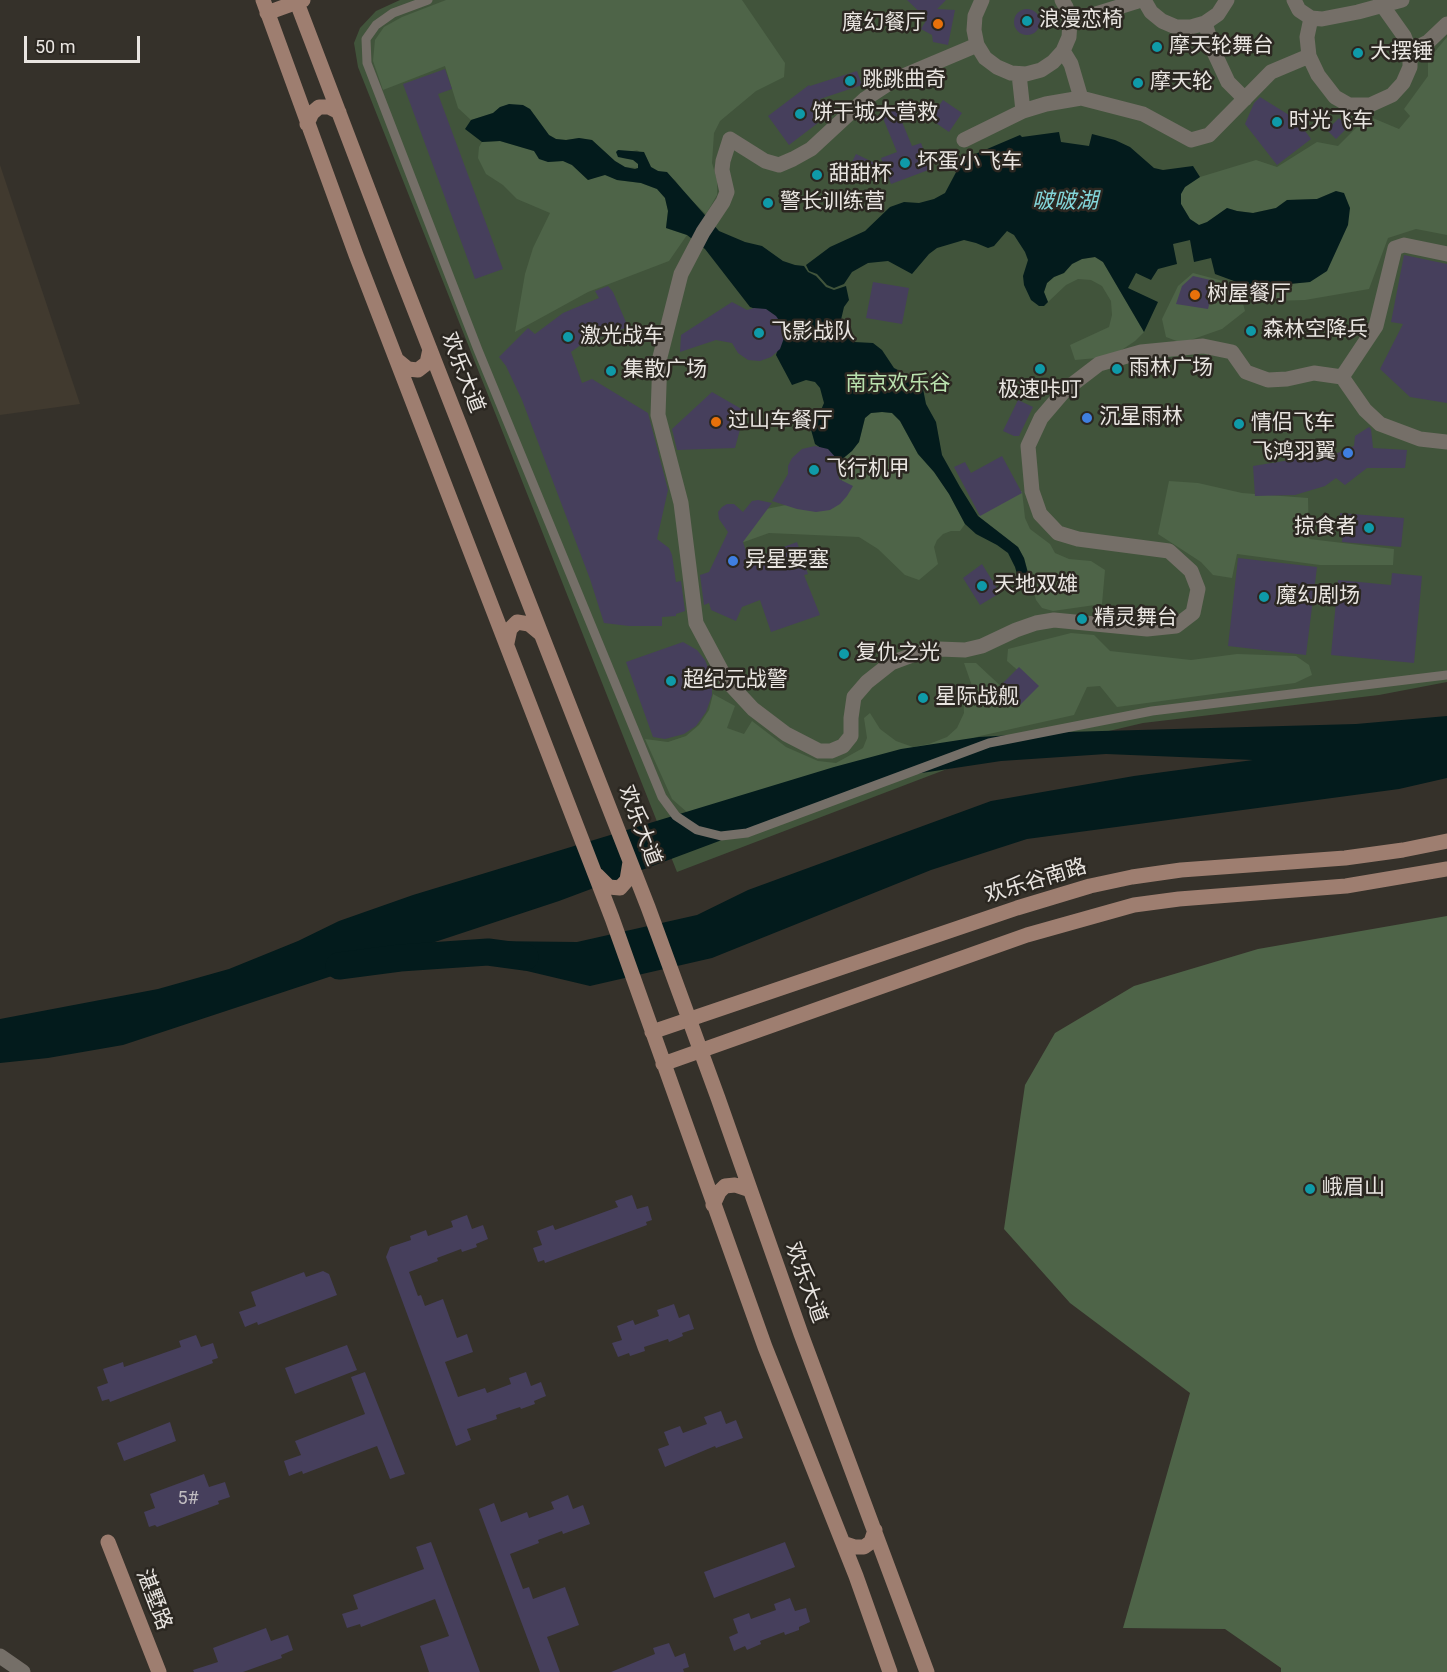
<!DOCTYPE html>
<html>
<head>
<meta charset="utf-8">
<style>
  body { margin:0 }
  #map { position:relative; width:1447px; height:1672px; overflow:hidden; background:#35312a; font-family:Roboto,sans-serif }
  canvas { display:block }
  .scale { position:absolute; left:24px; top:36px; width:116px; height:27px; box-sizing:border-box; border:3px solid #e9e5e1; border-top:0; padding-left:8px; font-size:18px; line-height:21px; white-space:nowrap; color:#e9e5e1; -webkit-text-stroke:4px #2b2721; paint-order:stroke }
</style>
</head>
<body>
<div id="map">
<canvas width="1447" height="1672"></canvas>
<div class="scale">50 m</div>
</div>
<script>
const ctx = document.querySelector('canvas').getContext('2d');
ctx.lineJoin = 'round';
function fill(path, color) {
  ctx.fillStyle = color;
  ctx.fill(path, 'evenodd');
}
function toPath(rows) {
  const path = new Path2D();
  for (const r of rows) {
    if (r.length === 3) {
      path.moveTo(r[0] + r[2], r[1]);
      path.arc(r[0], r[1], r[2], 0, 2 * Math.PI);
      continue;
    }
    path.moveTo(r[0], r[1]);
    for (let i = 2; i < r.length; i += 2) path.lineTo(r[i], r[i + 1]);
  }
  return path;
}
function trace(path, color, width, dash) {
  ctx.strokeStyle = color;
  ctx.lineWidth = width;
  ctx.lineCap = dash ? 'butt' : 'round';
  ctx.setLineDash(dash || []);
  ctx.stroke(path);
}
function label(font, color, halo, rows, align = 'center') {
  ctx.font = font + ' Roboto,"Noto Sans SC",sans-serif';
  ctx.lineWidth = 5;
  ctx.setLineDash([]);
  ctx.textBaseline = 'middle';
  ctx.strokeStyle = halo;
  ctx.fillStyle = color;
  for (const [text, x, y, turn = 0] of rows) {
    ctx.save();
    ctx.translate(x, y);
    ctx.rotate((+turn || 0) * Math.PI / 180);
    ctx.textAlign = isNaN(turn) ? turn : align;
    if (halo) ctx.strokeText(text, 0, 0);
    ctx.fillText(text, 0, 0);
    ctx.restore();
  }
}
fill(toPath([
  [0,165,80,404,0,415]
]), '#413a2f');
fill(toPath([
  [400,0,1447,0,1447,682,1379,695,1143,723,947,769,677,872,358,67,354,43,360,28,376,11]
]), '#41543b');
fill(toPath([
  [446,0,742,0,785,63,784,77,756,91,720,121,714,133,712,163,717,180,717,195,706,214,685,194,675,180,651,167,646,157,637,150,629,152,622,158,633,159,638,164,638,168,625,167,615,161,592,140,579,138,566,140,556,139,549,135,530,109,500,107,493,113,471,120,458,108,445,66,383,90,373,61,375,40,384,27,402,17],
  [1447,37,1447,235,1416,229,1388,238,1369,289,1305,300,1272,301,1242,284,1279,285,1309,282,1336,191,1317,199,1287,200,1276,208,1253,213,1237,211,1227,208,1207,223,1199,225,1190,219,1181,204,1180,194,1185,187,1200,177,1256,160,1277,167,1317,142,1338,146,1368,116,1399,129,1410,116,1404,109,1428,76,1428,60],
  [500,141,534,151,548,162,563,161,572,165,588,180,605,174,617,180,641,183,657,189,665,198,668,211,666,228,687,235,669,261,588,292,515,332,525,274,533,248,550,213,517,199,503,185,486,174,478,158,479,147,482,142],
  [1095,257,1103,262,1144,332,1135,341,1120,351,1097,358,1075,360,1070,345,1109,327,1112,315,1111,301,1102,286,1091,280,1078,279,1066,285,1048,302,1044,292,1047,283,1054,277,1064,273,1072,264,1082,259],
  [1193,273,1223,281,1242,300,1245,311,1222,329,1182,343,1166,337,1162,319,1178,286],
  [882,412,892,413,900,421,918,454,934,472,949,494,965,524,960,531,951,531,943,534,937,540,934,547,938,564,919,580,905,575,878,549,859,537,769,533,741,543,766,509,786,505,842,481,840,461,859,442,865,418,871,413],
  [1169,481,1198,483,1242,493,1308,498,1309,539,1394,549,1393,565,1320,565,1237,554,1232,578,1213,575,1201,562,1158,534],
  [1022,491,1025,518,1030,529,1050,544,1055,553,1069,559,1091,561,1105,570,1102,604,1053,611,1042,608,1036,600,1024,558,1018,547,978,516],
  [1071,633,1094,635,1110,651,1191,660,1237,654,1296,656,1309,665,1312,675,1295,683,1117,707,1100,686,1087,687,1074,715,980,736,953,745,688,813,672,799,645,739,668,742,686,736,699,725,709,710,713,694,735,706,727,728,744,734,752,721,786,747,818,761,836,763,863,748,867,738,864,718,870,713,880,729,896,741,913,747,929,744,947,737,957,728,964,713,963,691,972,686,964,663,976,663,1019,703,1036,686,1007,661,1008,649],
  [1447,916,1447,1672,1281,1672,1281,1668,1225,1629,1123,1628,1190,1393,1070,1303,1004,1229,1025,1085,1055,1033,1134,986,1258,949]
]), '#4e6448');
fill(toPath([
  [509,104,523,105,530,109,549,135,556,139,566,140,579,138,592,140,615,161,625,167,635,169,638,168,638,164,633,160,618,157,616,152,618,150,644,152,651,167,658,171,667,172,719,231,745,242,762,246,783,261,795,265,804,266,808,272,816,276,826,287,834,290,846,286,849,300,844,307,840,324,844,334,854,342,873,343,882,350,894,368,918,380,923,389,926,404,936,422,942,455,960,487,978,516,1018,547,1024,558,1032,588,1022,591,1015,567,1008,553,997,545,976,534,965,524,949,494,934,472,918,454,900,421,892,413,882,412,871,413,865,418,859,442,852,451,840,461,815,444,808,419,821,410,824,403,820,388,815,382,806,380,792,385,776,355,782,336,770,314,750,307,705,249,687,235,666,228,668,211,665,198,657,189,641,183,617,180,605,175,588,180,572,165,563,161,548,162,539,159,534,151,500,141,482,142,465,129,471,120,493,113,500,107],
  [1059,132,1061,142,1089,146,1092,134,1115,140,1130,147,1154,168,1163,170,1193,166,1200,177,1185,187,1181,194,1181,204,1190,219,1199,225,1207,222,1227,208,1237,211,1253,213,1276,208,1287,200,1317,199,1336,191,1344,193,1350,208,1348,225,1327,271,1310,282,1279,285,1242,284,1215,274,1211,258,1194,262,1190,240,1173,244,1177,264,1158,269,1151,280,1136,273,1128,288,1158,302,1144,332,1103,262,1095,257,1082,259,1072,264,1064,273,1054,277,1047,283,1044,292,1048,302,1044,306,1039,306,1031,300,1024,285,1023,276,1028,260,1025,252,1014,235,1007,231,994,246,988,248,976,243,964,240,937,248,929,254,912,274,888,261,868,263,852,272,844,284,834,288,827,285,817,274,809,271,806,265,830,247,865,231,890,207,904,202,919,203,934,199,945,193,962,161,973,155,1020,135,1022,137],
  [1447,716,1447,778,1399,789,1027,839,931,870,712,958,590,986,489,962,487,941,577,942,697,915,748,890,991,801,1134,776,1253,760,1106,754,1001,761,915,774,810,807,559,901,123,1045,48,1058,0,1063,0,1019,158,989,229,969,298,941,339,921,413,895,834,767,901,749,979,737,1066,732,1356,724]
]), '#031b1c');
trace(toPath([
  [339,966,400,958,488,952,525,957]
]), '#031b1c', 27);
fill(toPath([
  [907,0,946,0,937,9,955,10,948,45,933,42,932,35,921,29,927,19],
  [1027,22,13],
  [445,69,452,89,438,94,503,269,475,279,403,84],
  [857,71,862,85,820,99,831,113,789,145,768,116,809,85,810,86],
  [1260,97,1297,120,1311,139,1277,165,1245,124,1254,103],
  [943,100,962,113,949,132,930,119],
  [895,105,912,146,921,143,931,169,891,184,881,158,897,152,880,111],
  [1339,118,1348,127,1336,139,1327,130],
  [856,154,879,165,871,181,848,170],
  [1404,255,1447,264,1447,403,1410,397,1380,369,1403,324,1391,322],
  [1193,276,1215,281,1208,309,1176,304,1182,286],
  [873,282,909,288,902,324,866,318],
  [608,286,613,292,628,327,582,344,571,352,582,383,592,379,648,413,668,490,657,539,669,548,672,555,676,582,681,581,685,611,676,614,676,616,662,617,662,626,629,626,604,623,590,579,522,400,506,366,499,357,528,328,535,334,563,313,599,298,595,291],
  [732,302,747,310,754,308,766,309,776,316,783,326,784,338,780,349,771,357,760,361,748,360,738,353,732,343,716,340,680,352,681,335],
  [712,392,745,411,735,448,677,450,672,429],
  [1018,400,1033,407,1019,436,1014,436,1003,431],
  [1369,427,1371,429,1373,448,1407,450,1405,468,1367,468,1345,485,1336,478,1325,486,1295,495,1255,496,1253,466,1290,460,1322,451,1328,457,1354,446,1355,436],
  [815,446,828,449,837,459,840,472,839,479,853,486,847,496,840,504,830,510,816,512,797,509,772,501,788,474,788,466,792,458,802,449],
  [1002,456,1022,493,980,516,954,467,965,462,971,473],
  [758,500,772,503,743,542,749,560,797,542,808,574,804,575,820,615,771,632,760,600,742,607,736,621,711,610,709,603,704,605,700,575,709,572,728,532,719,519,718,512,722,507,727,504,734,504,743,512,752,501],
  [1340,513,1404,518,1401,547,1342,542,1343,530,1339,529],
  [1238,558,1317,567,1306,655,1228,646],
  [982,564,1000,593,980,605,963,578],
  [1392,573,1422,576,1414,663,1331,655,1338,580,1391,585],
  [683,642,697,650,705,660,712,678,712,695,706,712,696,726,684,734,665,739,653,737,626,662],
  [1019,667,1039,686,1019,706,1000,686],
  [632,1195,637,1209,648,1206,652,1220,646,1222,647,1225,545,1263,544,1260,538,1262,533,1248,542,1245,537,1231,553,1225,555,1230,618,1207,615,1201],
  [467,1215,472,1229,483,1225,488,1239,476,1244,477,1247,462,1252,461,1249,437,1258,438,1261,409,1272,418,1296,421,1295,425,1306,443,1299,457,1338,467,1334,473,1352,445,1362,458,1397,485,1388,487,1393,511,1384,509,1378,526,1372,531,1386,541,1382,546,1396,534,1401,535,1404,521,1409,520,1407,496,1415,497,1419,467,1429,471,1440,456,1446,386,1257,390,1247,411,1240,410,1236,426,1230,428,1236,453,1227,451,1221],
  [323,1271,329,1274,337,1295,258,1325,257,1322,245,1327,239,1312,256,1306,251,1292,304,1272,306,1277],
  [674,1304,679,1318,689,1314,694,1329,682,1333,683,1336,669,1342,668,1339,644,1347,645,1351,630,1356,629,1353,618,1357,612,1343,622,1340,617,1326,633,1320,635,1325,659,1316,657,1310],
  [196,1335,201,1347,213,1343,218,1358,212,1360,213,1363,110,1402,109,1399,102,1401,97,1387,108,1383,103,1369,123,1362,124,1367,181,1347,179,1341],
  [347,1345,357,1370,295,1394,285,1368],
  [365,1372,405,1474,390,1479,377,1446,303,1474,302,1471,289,1476,284,1461,301,1455,295,1441,365,1414,351,1377],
  [721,1411,726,1424,736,1420,743,1438,716,1448,715,1446,665,1467,658,1449,669,1445,664,1432,680,1426,683,1433,707,1424,704,1417],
  [170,1422,176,1441,124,1461,117,1443],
  [204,1474,209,1487,225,1482,230,1497,218,1501,219,1504,157,1527,155,1525,149,1527,144,1512,155,1508,150,1494],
  [568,1495,573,1509,583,1505,590,1524,563,1534,562,1531,538,1540,539,1543,510,1554,523,1589,529,1587,533,1599,565,1587,579,1625,547,1637,560,1672,540,1672,479,1509,494,1503,501,1522,527,1512,529,1518,554,1509,551,1502],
  [431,1542,480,1672,429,1672,420,1646,449,1636,435,1599,361,1627,360,1624,347,1628,342,1614,358,1609,353,1595,424,1569,416,1547],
  [785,1542,795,1567,714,1598,704,1572],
  [790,1598,795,1611,806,1608,810,1622,799,1627,799,1630,785,1635,784,1632,760,1641,761,1644,747,1650,745,1646,734,1651,729,1637,738,1633,733,1619,749,1613,751,1619,776,1610,774,1604],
  [266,1628,271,1641,288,1635,293,1650,281,1655,282,1658,243,1672,194,1672,193,1670,218,1662,213,1648],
  [669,1643,675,1657,685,1653,689,1667,683,1669,684,1672,611,1672,655,1654,653,1648]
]), '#463f5c');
trace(toPath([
  [428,0,393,13,376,25,366,39,367,63,478,350,662,797,676,816,697,830,721,836,747,833,989,743,1152,711,1447,675]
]), '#756f68', 9);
trace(toPath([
  [982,0,975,16,974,30,977,45,985,58,997,67,1011,73,1026,74,1041,70,1053,62,1063,51,1069,37,1070,22,1066,7,1062,0],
  [1144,0,1151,12,1162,21,1176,27,1191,27,1205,23,1218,14,1227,0],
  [1294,0,1299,10,1311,18,1322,19,1358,12,1402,0],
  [1311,18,1307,37,1309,56,1318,75,1335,97,1349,105,1370,105,1392,95,1403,83,1410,67,1410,51,1404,36,1382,5],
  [1070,22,1141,0],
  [1205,23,1214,52,1228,82,1245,99],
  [977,45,894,80,865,99,811,149,793,159,779,165,765,161,730,139,723,161,722,170,727,192,723,202,703,232,681,274,660,357,658,415,681,503,696,623,727,681,753,709,786,734,819,751,831,751,843,746,851,736,851,718,854,697,867,682,891,663,915,654,939,649,965,650,982,646,1016,630,1036,623,1054,620,1147,629,1176,626,1193,613,1198,589,1191,571,1169,551,1078,539,1058,533,1040,514,1032,491,1028,446,1041,418,1065,390,1099,364,1141,352,1203,346,1232,352,1246,372,1268,380,1287,379,1314,373,1342,377,1365,410,1380,424,1420,439,1447,442],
  [1063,51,1071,64,1081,98],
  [1410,51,1428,42,1447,24],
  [1019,74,1023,111],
  [964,140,1023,111,1046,104,1081,98,1143,114,1191,140,1209,135,1271,72,1309,56],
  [1342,377,1376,326,1395,248,1404,245,1447,254],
  [0,1656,23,1672]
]), '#756f68', 15);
trace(toPath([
  [263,0,356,255,612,918,765,1347,856,1576,890,1672],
  [296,0,395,260,648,907,718,1098,801,1334,927,1672],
  [267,13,303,0],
  [307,124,312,113,319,107,329,107,339,112],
  [397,360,408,369,418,370,427,363,430,349],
  [507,643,510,629,517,622,529,624,541,634],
  [597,875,609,887,620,888,627,880,630,862],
  [652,1032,1017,908,1090,886,1132,877,1181,870,1345,858,1403,850,1447,841],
  [663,1064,1027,935,1134,905,1179,899,1346,886,1447,869],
  [713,1205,719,1192,725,1186,735,1185,750,1190],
  [108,1542,159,1672],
  [843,1543,855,1547,864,1547,871,1542,875,1530]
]), '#9e7e70', 15);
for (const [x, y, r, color] of [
  [1027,21,6,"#0f9aa8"],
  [938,24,6,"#e8710a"],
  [1157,47,6,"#0f9aa8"],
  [1358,53,6,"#0f9aa8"],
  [850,81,6,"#0f9aa8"],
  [1138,83,6,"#0f9aa8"],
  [800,114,6,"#0f9aa8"],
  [1277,122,6,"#0f9aa8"],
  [905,163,6,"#0f9aa8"],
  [817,175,6,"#0f9aa8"],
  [768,203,6,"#0f9aa8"],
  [1195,295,6,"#e8710a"],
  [1251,331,6,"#0f9aa8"],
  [759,333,6,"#0f9aa8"],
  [568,337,6,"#0f9aa8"],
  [1040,369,6,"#0f9aa8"],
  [1117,369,6,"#0f9aa8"],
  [611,371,6,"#0f9aa8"],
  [1087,418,6,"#3f7fe0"],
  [716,422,6,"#e8710a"],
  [1239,424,6,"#0f9aa8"],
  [1348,453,6,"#3f7fe0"],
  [814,470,6,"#0f9aa8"],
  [1369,528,6,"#0f9aa8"],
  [733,561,6,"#3f7fe0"],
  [982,586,6,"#0f9aa8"],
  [1264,597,6,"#0f9aa8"],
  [1082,619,6,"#0f9aa8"],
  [844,654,6,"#0f9aa8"],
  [671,681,6,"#0f9aa8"],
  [923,698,6,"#0f9aa8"],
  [1310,1189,6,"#0f9aa8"]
]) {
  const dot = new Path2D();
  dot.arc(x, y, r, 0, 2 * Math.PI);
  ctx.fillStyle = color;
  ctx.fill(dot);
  trace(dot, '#2b2721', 2);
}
label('18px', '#c0bcc0', null, [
  ["5#",188,1499]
]);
label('21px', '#e9e5e1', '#2b2721', [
  ["浪漫恋椅",1039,21],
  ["魔幻餐厅",926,24,"right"],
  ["摩天轮舞台",1169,47],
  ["大摆锤",1370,53],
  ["跳跳曲奇",862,81],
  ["摩天轮",1150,83],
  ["饼干城大营救",812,114],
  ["时光飞车",1289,122],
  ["坏蛋小飞车",917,163],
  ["甜甜杯",829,175],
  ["警长训练营",780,203],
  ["树屋餐厅",1207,295],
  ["森林空降兵",1263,331],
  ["飞影战队",771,333],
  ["激光战车",580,337],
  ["雨林广场",1129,369],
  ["集散广场",623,371],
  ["极速咔叮",1040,391,"center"],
  ["沉星雨林",1099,418],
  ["过山车餐厅",728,422],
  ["情侣飞车",1251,424],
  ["飞鸿羽翼",1336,453,"right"],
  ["飞行机甲",826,470],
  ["掠食者",1357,528,"right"],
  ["异星要塞",745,561],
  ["天地双雄",994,586],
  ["魔幻剧场",1276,597],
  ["精灵舞台",1094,619],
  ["复仇之光",856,654],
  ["超纪元战警",683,681],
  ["星际战舰",935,698],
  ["峨眉山",1322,1189]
], 'left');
label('21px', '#e9e5e1', '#2b2721', [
  ["欢乐大道",462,373,69],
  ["欢乐大道",639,826,69],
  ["欢乐谷南路",1036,882,-17],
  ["欢乐大道",805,1283,70],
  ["湛墅路",153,1600,69]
]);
label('21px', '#b9e1ae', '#2b2721', [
  ["南京欢乐谷",898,385]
]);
label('italic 22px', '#83d6da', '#2b2721', [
  ["啵啵湖",1065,202]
]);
</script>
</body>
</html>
